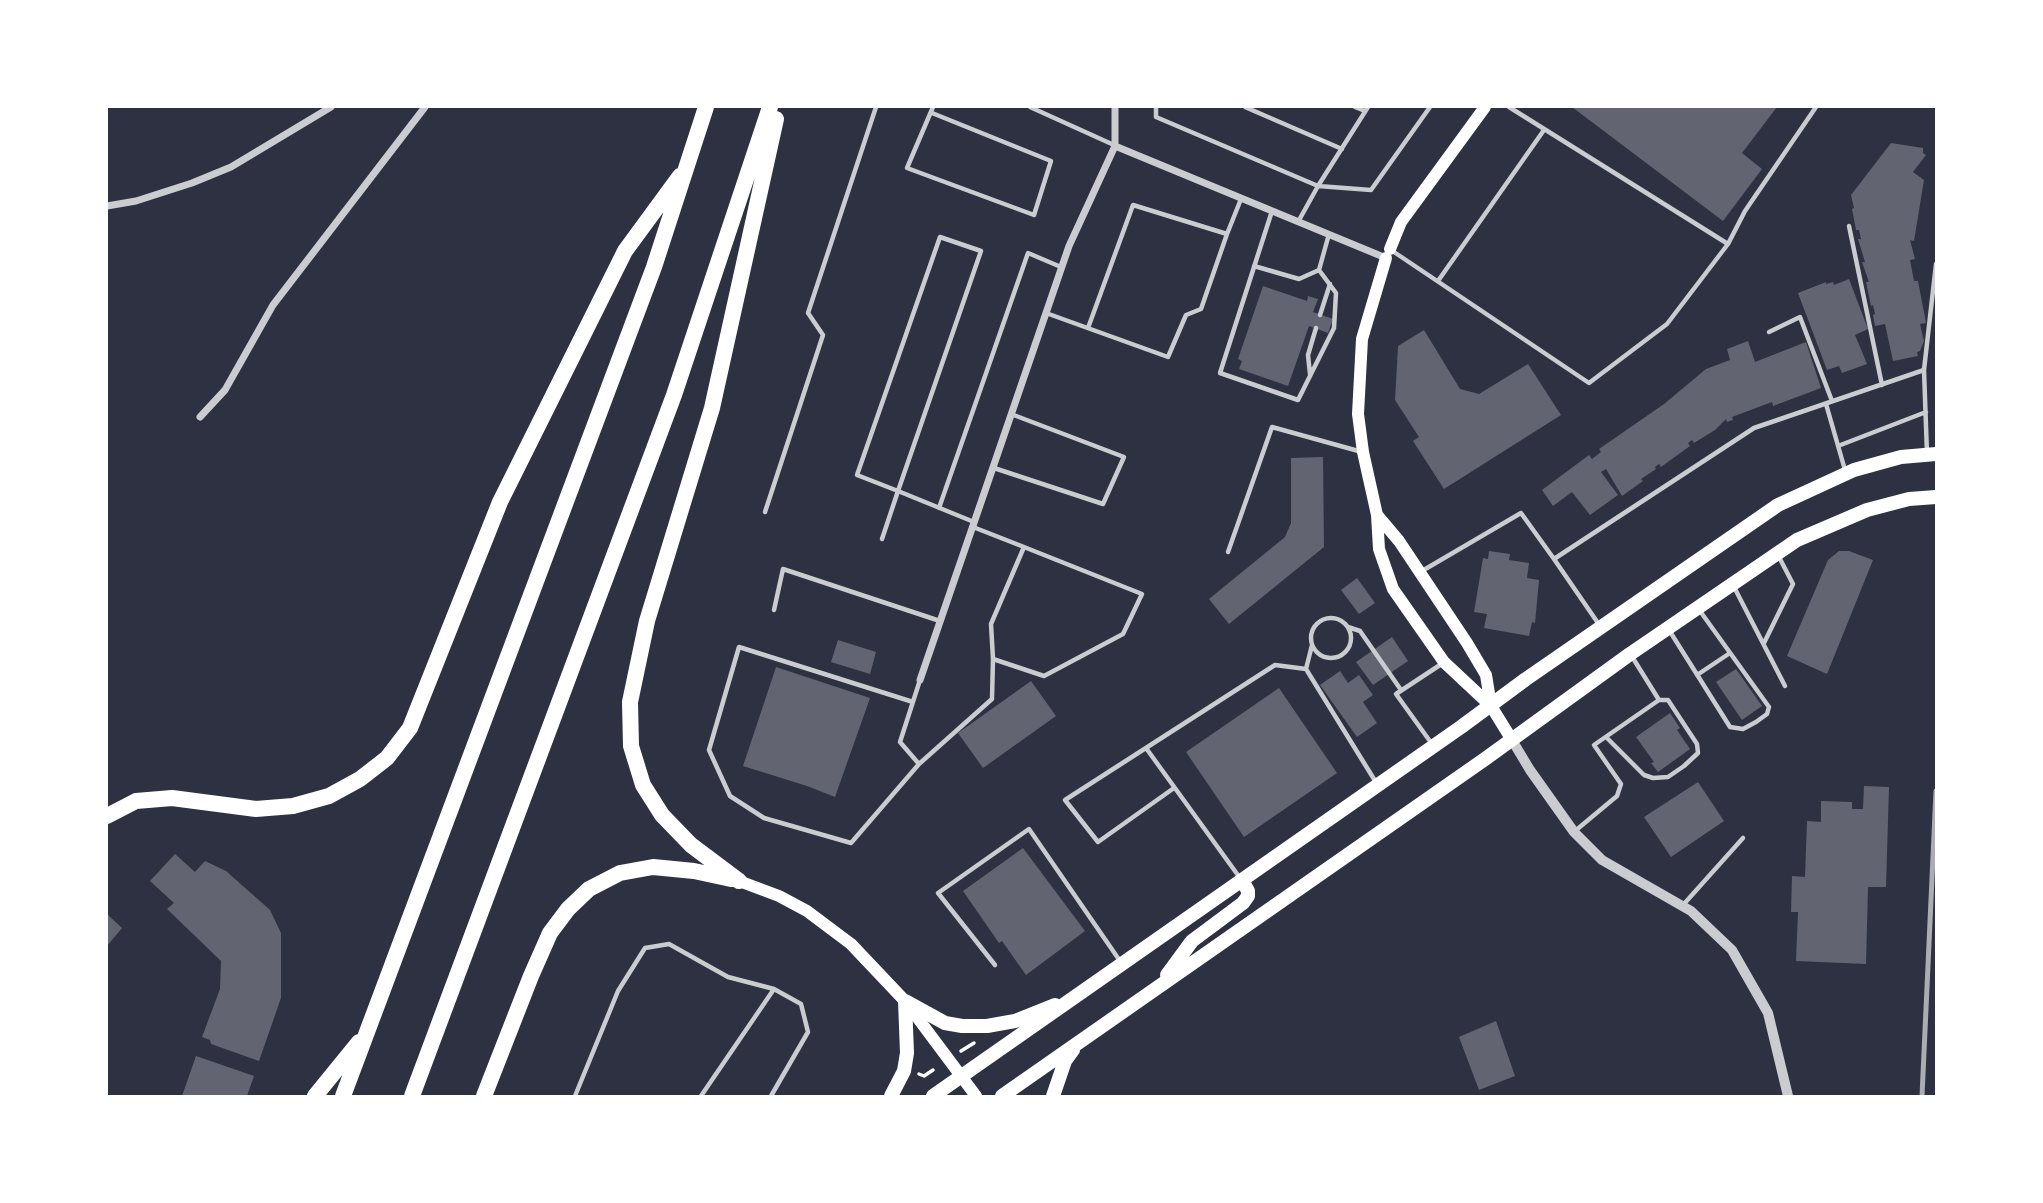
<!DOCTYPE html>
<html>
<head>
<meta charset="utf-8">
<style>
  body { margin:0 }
  #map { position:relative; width:2043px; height:1203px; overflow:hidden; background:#2d3142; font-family:Helvetica,sans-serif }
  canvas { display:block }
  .frame { position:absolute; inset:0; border:108px solid #fff; pointer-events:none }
</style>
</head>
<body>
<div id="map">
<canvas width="2043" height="1203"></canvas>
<div class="frame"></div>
</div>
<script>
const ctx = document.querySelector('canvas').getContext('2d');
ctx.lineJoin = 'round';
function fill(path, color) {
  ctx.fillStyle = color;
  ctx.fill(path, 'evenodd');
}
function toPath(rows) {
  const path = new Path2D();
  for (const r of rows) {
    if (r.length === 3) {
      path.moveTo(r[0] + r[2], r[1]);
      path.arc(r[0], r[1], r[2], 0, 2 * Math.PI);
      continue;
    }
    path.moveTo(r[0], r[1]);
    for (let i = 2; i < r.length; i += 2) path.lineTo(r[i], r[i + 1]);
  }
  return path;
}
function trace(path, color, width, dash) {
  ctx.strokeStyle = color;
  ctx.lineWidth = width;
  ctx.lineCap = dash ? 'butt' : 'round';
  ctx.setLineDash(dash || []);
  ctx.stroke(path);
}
fill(toPath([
  [1572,107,1777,107,1742,153,1762,169,1723,221],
  [1891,143,1923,148,1923,153,1926,155,1913,172,1924,180,1914,241,1910,240,1915,259,1910,260,1914,281,1918,281,1926,323,1920,324,1924,341,1920,351,1917,352,1918,356,1893,361,1885,324,1875,326,1873,315,1875,314,1873,305,1871,306,1866,282,1869,282,1862,262,1865,262,1858,239,1861,239,1859,230,1856,230,1852,209,1854,208,1851,195],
  [1849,279,1868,329,1855,335,1867,364,1842,373,1839,366,1827,370,1798,293,1826,282,1826,284,1833,282,1834,285],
  [1263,286,1307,301,1308,296,1318,299,1313,312,1333,319,1328,333,1309,326,1288,386,1239,369,1242,361,1238,359],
  [1424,330,1460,389,1479,394,1528,364,1561,415,1444,489,1413,441,1419,437,1395,400,1398,346],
  [1748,341,1755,362,1806,342,1821,388,1773,406,1772,402,1732,417,1733,420,1727,422,1726,419,1715,430,1694,443,1692,440,1688,443,1690,446,1661,467,1659,464,1655,467,1656,469,1641,479,1643,481,1622,496,1606,469,1601,472,1618,495,1590,515,1572,492,1553,506,1542,490,1589,455,1592,459,1601,452,1599,449,1664,404,1706,369,1730,360,1727,349],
  [1323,457,1324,547,1229,624,1209,599,1285,537,1291,523,1291,458],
  [1489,551,1510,554,1509,560,1529,563,1527,578,1539,580,1535,623,1532,622,1529,636,1484,628,1487,614,1474,612,1483,558,1488,559],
  [1839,551,1849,551,1873,560,1827,674,1787,656,1828,560],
  [1357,578,1375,603,1359,614,1341,590],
  [1392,637,1408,661,1373,685,1356,662],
  [838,640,876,652,870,674,831,662],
  [776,667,870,698,835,797,807,786,743,766],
  [1736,669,1762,706,1742,720,1716,682],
  [1340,671,1348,683,1359,675,1373,695,1363,702,1377,723,1357,737,1320,685],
  [1031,681,1056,716,983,768,958,733],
  [1279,688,1337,773,1244,837,1186,752],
  [1670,713,1680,728,1677,730,1690,749,1658,772,1651,763,1654,762,1636,737],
  [1698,782,1724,821,1671,857,1644,817],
  [1864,786,1889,787,1886,887,1868,887,1866,964,1796,961,1798,912,1791,912,1792,876,1805,877,1807,821,1821,822,1821,801,1852,802,1852,809,1863,809],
  [1023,848,1085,931,1026,975,1002,941,999,943,963,891],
  [175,854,195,872,205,861,226,871,270,910,281,933,281,998,259,1061,211,1044,210,1040,202,1037,220,989,221,961,167,909,174,903,150,881],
  [107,914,122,928,107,946],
  [1496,1021,1515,1076,1479,1090,1459,1037],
  [196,1056,254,1076,247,1096,182,1096]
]), '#626471');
trace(toPath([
  [961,1051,974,1043],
  [919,1074,924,1076,933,1070]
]), '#fff', 3.5);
trace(toPath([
  [1030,107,1114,145],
  [1156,107,1156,117,1318,186,1371,190,1430,107],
  [1245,107,1342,149],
  [1355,107,1365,111],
  [932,113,1051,161,1034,215,907,168,933,107],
  [1272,211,1220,373,1298,400,1334,328,1336,293,1319,270],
  [1298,222,1318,186,1368,107],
  [1849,226,1882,385],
  [1227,234,1241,199],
  [1728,244,1745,211,1816,107],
  [1391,250,1589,383,1667,324,1728,244,1509,107],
  [1254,266,1299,279,1319,270],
  [1319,270,1329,234],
  [1438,281,1544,130],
  [1046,313,1168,357,1186,315,1201,309,1227,234,1133,205,1088,328],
  [1320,315,1330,284],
  [1769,332,1800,317,1832,401],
  [1310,374,1308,355,1316,328],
  [1826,404,1845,470],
  [1838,446,1926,412],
  [1927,454,1924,370,1936,264],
  [994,468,1103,504,1124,457,1011,414],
  [939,508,1028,253,1061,267],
  [765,512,823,335,808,313,876,107],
  [973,527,1024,547,1142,594,1123,634,1044,676,993,659,991,624,1024,547],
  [882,539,898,491,981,251,940,237,857,475,898,491,974,522],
  [1228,552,1272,427,1362,452],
  [1422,571,1521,513,1554,559],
  [1733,585,1785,686],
  [774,610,783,569,940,621],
  [1331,638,20],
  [1600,626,1554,559,1754,428,1924,370],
  [1348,627,1360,631,1401,690],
  [1669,630,1730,727,1743,729,1756,722,1767,714,1769,707,1700,611],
  [1764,643,1793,584,1779,557],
  [1312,645,1306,669,1377,784],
  [1697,675,1730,653],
  [913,702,739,647,709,750,730,796,764,818,851,843,919,764,992,699,993,659],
  [1606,737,1644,775,1653,778,1668,777,1684,766,1698,753,1697,744,1668,700,1659,700],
  [1432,744,1396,694,1443,663],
  [1146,748,1240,878],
  [919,764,900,742,920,680],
  [1174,788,1098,842,1065,800,1275,665,1306,669],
  [1575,831,1617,796,1621,784,1594,745,1659,700,1631,655],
  [1683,905,1743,838],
  [995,965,938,893,1029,829,1120,961],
  [575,1096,618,991,645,948,669,944,728,977,774,989,801,1004,808,1032,771,1096],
  [701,1096,774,989]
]), '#caccd0', 4.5);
trace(toPath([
  [1115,146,1386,258],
  [107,206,136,201,192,183,231,167,331,107],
  [200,417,225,390,273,305,425,107],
  [920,680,1069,246,1115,146,1115,107]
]), '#caccd0', 7);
trace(toPath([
  [1512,740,1530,770,1574,832,1602,860,1691,911,1732,950,1768,1013,1788,1096]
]), '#caccd0', 10);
trace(toPath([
  [1390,249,1401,222,1485,107],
  [1386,258,1362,339,1358,414,1363,452,1377,515,1379,549,1393,589,1444,662,1491,706,1512,740],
  [1377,515,1399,541,1467,643,1486,675,1491,706],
  [739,881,779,896,807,911,851,944,905,1001,976,1096]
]), '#fff', 12);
trace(toPath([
  [1167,975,1192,941,1243,903,1248,896,1248,891,1242,880],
  [891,1096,904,1071,907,1053,905,1001,945,1023,962,1026,987,1026,1015,1021,1055,1005],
  [933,1096,1461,727,1526,679,1778,505,1854,470,1901,457,1936,454],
  [1002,1096,1485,759,1630,654,1797,540,1867,510,1909,499,1936,497],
  [1053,1096,1065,1061,1073,1050]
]), '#fff', 14);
trace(toPath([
  [107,816,136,801,172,798,256,809,293,806,329,796,360,779,387,758,410,728,500,502,625,251,680,176],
  [739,881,691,845,662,815,643,785,631,746,630,702,647,621,712,408,776,119],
  [315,1096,359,1042],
  [343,1096,654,267,706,107],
  [412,1096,674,395,770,107],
  [484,1096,531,976,550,933,568,909,589,889,620,873,653,867,694,871,731,879]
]), '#fff', 16);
trace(toPath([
  [1922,1096,1936,791]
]), '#abadb3', 5);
</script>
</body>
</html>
